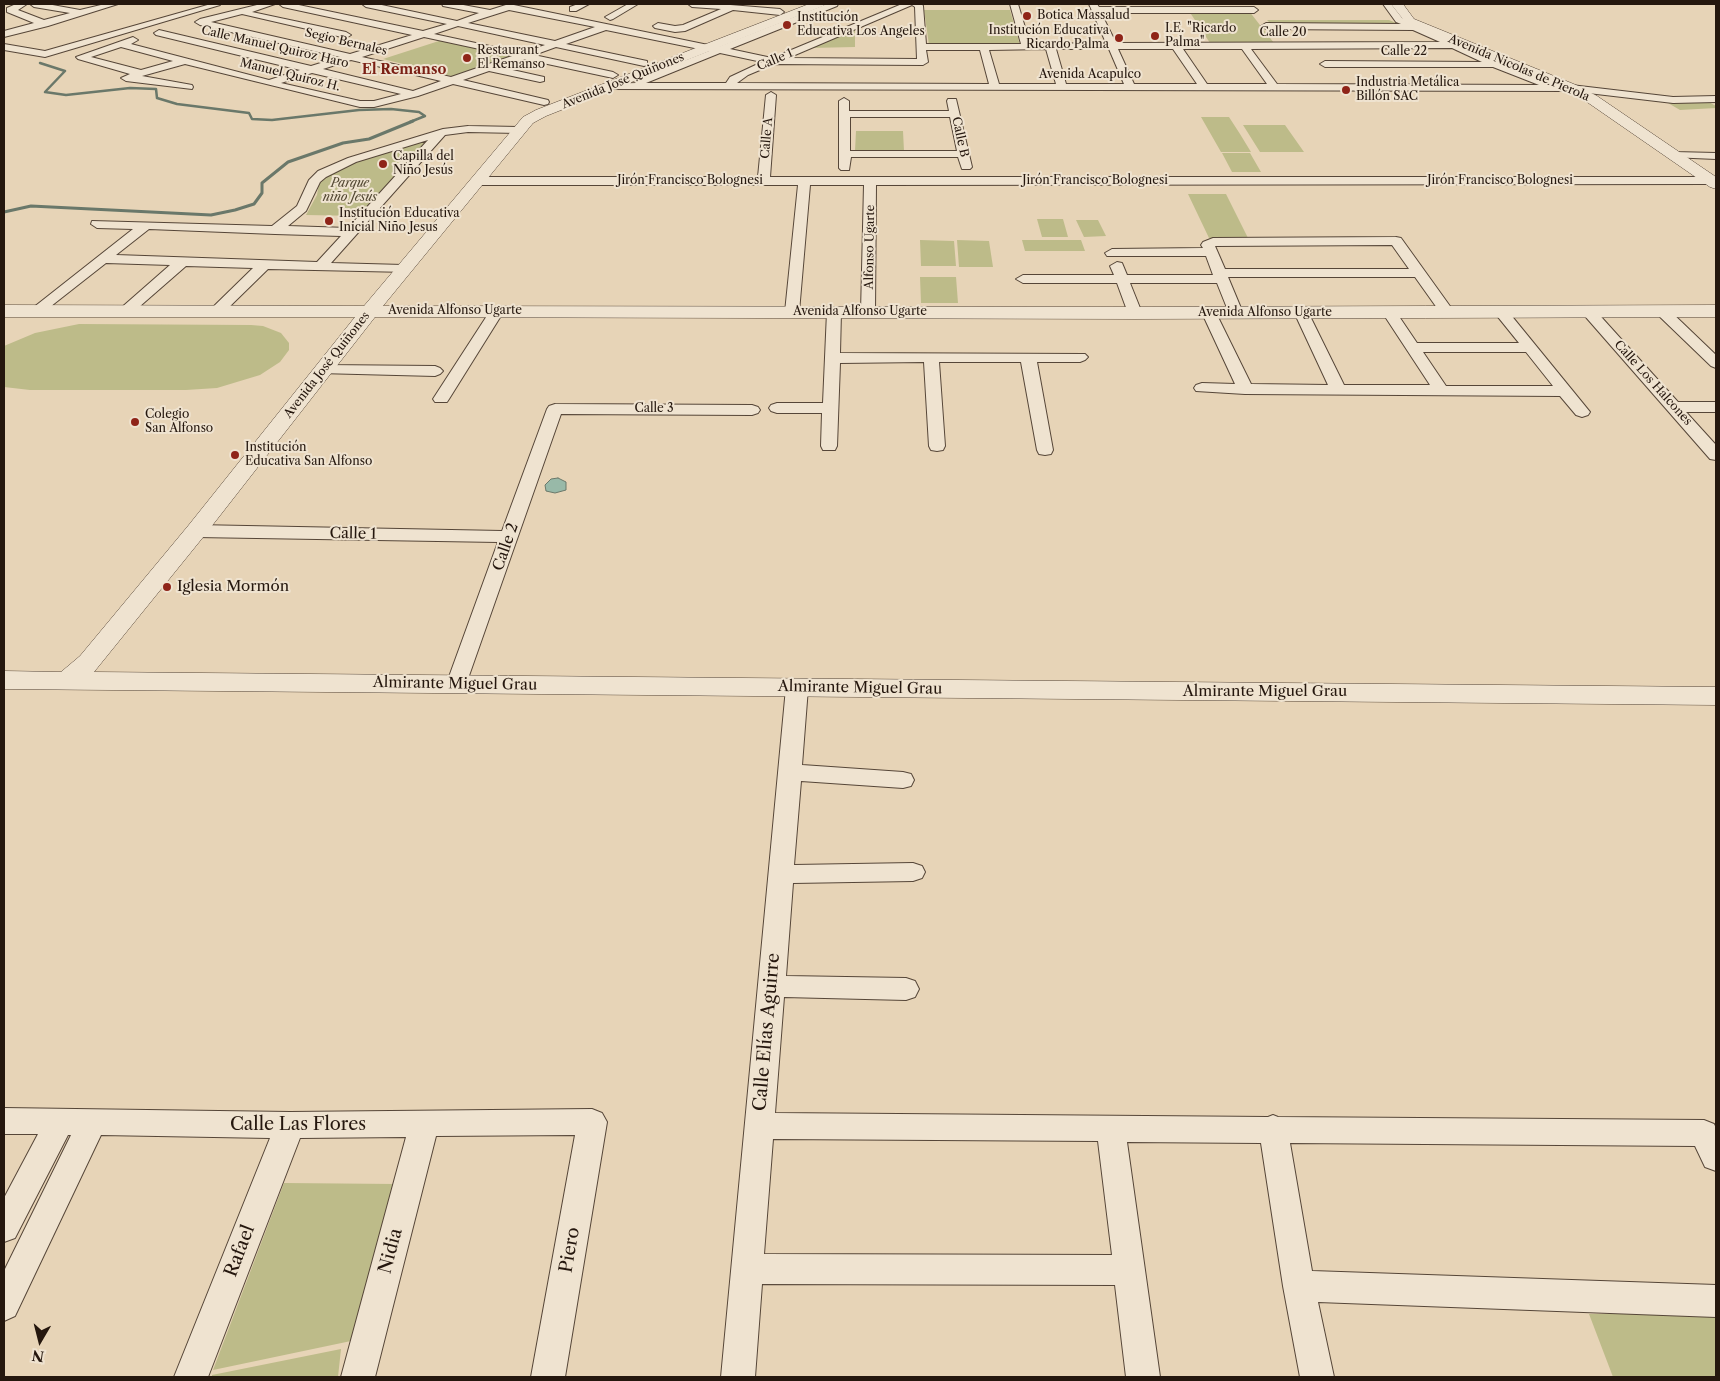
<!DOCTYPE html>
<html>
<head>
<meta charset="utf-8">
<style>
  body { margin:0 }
  #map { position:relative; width:1720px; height:1381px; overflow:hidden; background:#e7d4b7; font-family:"Libre Caslon Text",serif }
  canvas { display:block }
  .frame { position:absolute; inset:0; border:5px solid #25170e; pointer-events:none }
  .north { position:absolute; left:15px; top:1316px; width:50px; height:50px; -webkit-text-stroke:4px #efe3d0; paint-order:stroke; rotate:188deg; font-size:14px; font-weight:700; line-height:20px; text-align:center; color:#25170e }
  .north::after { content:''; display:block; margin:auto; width:18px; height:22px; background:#25170e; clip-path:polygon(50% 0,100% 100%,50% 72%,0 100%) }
</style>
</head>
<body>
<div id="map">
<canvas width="1720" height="1381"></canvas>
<div class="frame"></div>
<div class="north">N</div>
</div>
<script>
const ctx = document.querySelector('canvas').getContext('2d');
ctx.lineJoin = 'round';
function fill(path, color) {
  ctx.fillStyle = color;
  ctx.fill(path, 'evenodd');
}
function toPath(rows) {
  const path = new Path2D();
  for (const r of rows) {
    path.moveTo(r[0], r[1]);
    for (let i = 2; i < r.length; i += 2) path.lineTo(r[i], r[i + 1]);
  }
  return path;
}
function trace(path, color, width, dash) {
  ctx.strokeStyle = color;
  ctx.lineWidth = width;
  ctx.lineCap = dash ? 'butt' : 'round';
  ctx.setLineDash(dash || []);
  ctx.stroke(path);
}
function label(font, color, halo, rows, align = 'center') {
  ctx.font = font + ' "Libre Caslon Text",serif';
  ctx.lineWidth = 4;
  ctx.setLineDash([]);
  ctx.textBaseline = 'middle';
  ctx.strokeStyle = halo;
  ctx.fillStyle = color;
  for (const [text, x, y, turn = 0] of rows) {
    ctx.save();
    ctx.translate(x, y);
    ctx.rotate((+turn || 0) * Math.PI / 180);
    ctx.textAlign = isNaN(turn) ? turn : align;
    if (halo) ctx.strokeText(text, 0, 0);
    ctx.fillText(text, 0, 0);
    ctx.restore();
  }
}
fill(toPath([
  [924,10,1010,10,1020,45,929,45],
  [1189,11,1249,11,1274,43,1210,43],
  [1267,20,1389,20,1401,25,1271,24],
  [855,30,855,47,809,48],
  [442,40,511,55,503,60,455,77,383,59],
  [1707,101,1716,106,1716,108,1680,110,1668,103],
  [1201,117,1229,117,1240,134,1236,134,1240,134,1251,152,1221,152],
  [1243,125,1285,125,1304,152,1260,152],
  [856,131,903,131,904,151,855,151],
  [427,140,430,142,361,216,306,215,317,195,319,183,324,176,340,167,377,153],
  [1222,153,1250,153,1261,172,1232,172],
  [1188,194,1226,194,1248,238,1209,238],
  [1037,219,1063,219,1068,237,1042,237],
  [1076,220,1098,220,1106,236,1084,237],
  [920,240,954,241,956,266,921,266],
  [957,240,989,241,993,267,959,267],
  [1022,240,1081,240,1085,251,1025,251],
  [920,277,956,277,958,303,921,303],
  [79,324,251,325,263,326,281,333,289,343,289,350,280,362,260,375,217,388,186,390,30,390,4,387,4,346,35,333],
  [284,1183,396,1184,351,1341,213,1370],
  [1589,1314,1716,1314,1716,1377,1613,1377],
  [341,1349,338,1377,212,1377,212,1375]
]), '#bdbb89');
const water = toPath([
  [558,478,566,482,566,490,555,493,546,491,545,485,551,479,558,478]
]);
fill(water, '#98b9a8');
trace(water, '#6a786a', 1);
trace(toPath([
  [40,63,65,71,45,92,66,95,130,88,156,89,157,98,177,104,249,113,252,119,272,120,359,110,391,109,419,112,425,116,410,122]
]), '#6a786a', 2.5);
trace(toPath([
  [4,212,31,206,211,215,235,210,254,204,262,193,262,183,288,162,343,143,369,139,413,121]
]), '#6a786a', 3);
const minor = toPath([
  [16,4,27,4,18,10,44,20,70,13,34,7,30,4,47,4,80,10,105,4,118,4,48,26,4,37,4,31,34,23,7,12,7,8,16,4],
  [211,4,220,5,45,57,4,50,4,44,45,51,211,4],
  [261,4,275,4,252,12,346,32,351,35,346,38,242,14,211,22,350,54,412,35,283,7,279,4,294,4,423,31,447,24,366,7,362,4,377,4,457,21,479,13,443,6,442,4,458,4,490,10,509,4,718,47,827,4,838,4,837,6,730,49,772,58,902,4,922,4,923,6,926,44,1021,44,1010,4,1018,4,1030,44,1106,43,1089,4,1097,4,1099,7,1254,7,1258,10,1254,13,1101,13,1116,43,1440,42,1413,30,1266,29,1261,26,1266,23,1401,24,1396,22,1383,4,1391,4,1402,18,1455,42,1469,43,1471,45,1467,48,1547,81,1547,85,1571,85,1673,97,1716,96,1716,102,1673,103,1571,91,609,89,605,88,604,86,605,84,636,83,636,80,709,51,606,30,566,44,647,61,647,65,644,66,556,47,534,55,613,72,618,75,613,78,524,59,499,67,544,77,544,81,540,82,489,71,463,80,548,100,549,102,548,104,544,105,453,84,418,96,374,107,360,107,185,64,142,76,192,85,193,87,192,89,126,81,121,78,130,74,78,59,76,57,133,37,138,40,131,44,269,80,300,70,156,35,154,33,159,30,311,66,340,57,200,25,195,22,200,19,261,4],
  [912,5,915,7,917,59,788,58,912,5],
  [509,10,595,27,555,41,468,23,509,10],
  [458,26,545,45,522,53,434,34,458,26],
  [424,37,512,56,451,77,362,57,424,37],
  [121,47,173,61,141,70,91,57,121,47],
  [1452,48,1482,62,1325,61,1320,64,1325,67,1493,67,1539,85,1277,84,1251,49,1452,48],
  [1046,49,1056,84,999,84,989,50,1046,49],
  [1056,49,1109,49,1124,84,1066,84,1056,49],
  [1118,49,1173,49,1197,84,1134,84,1118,49],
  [1183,49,1242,49,1267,84,1207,84,1183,49],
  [926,50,980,50,989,84,737,83,748,75,774,64,923,65,928,62,926,50],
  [720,53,762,62,730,77,726,83,646,83,720,53],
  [351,60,441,81,413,91,323,69,351,60],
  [312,73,401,94,374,101,360,101,281,83,312,73],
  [578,4,589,4,576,11,570,11,570,7,578,4],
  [628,4,638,4,613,19,610,20,605,17,628,4],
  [688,4,718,4,780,9,784,12,780,15,733,10,685,31,675,32,655,28,653,26,658,23,675,26,683,25,721,9,692,7,688,4],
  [771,92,776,95,770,177,1712,177,1716,178,1716,184,876,185,875,312,873,315,868,316,863,315,861,312,864,185,810,185,799,312,797,315,792,316,787,315,785,312,798,185,478,185,472,181,478,177,758,177,766,95,771,92],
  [844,98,849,101,849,111,949,111,947,101,948,99,956,99,972,167,970,169,962,169,958,157,851,157,849,170,841,170,839,168,839,101,844,98],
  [850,117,950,117,957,151,850,151,850,117],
  [468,126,518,127,524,130,518,133,468,132,445,135,331,263,403,265,410,269,408,272,268,269,222,314,217,315,212,314,210,311,212,308,253,268,186,266,131,314,126,315,121,314,119,311,121,308,170,265,106,263,41,314,36,315,31,314,29,311,133,229,97,228,91,224,92,221,272,226,297,206,309,180,318,171,348,158,443,129,468,126],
  [428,140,348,228,288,226,306,211,320,182,326,177,356,162,428,140],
  [149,229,275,234,341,236,317,262,116,255,149,229],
  [1674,152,1716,153,1716,159,1670,157,1668,155,1674,152],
  [1396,237,1401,238,1452,309,1454,312,1452,315,1442,315,1415,277,1228,277,1243,313,1241,316,1236,317,1231,316,1229,313,1217,283,1130,283,1142,313,1140,316,1135,317,1130,316,1128,313,1117,283,1023,283,1016,279,1023,275,1114,275,1110,266,1117,262,1122,263,1127,275,1213,275,1206,256,1107,256,1105,253,1112,249,1203,248,1201,245,1203,242,1213,238,1396,237],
  [1392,245,1409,269,1225,269,1215,246,1392,245],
  [497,307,502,308,504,311,449,399,447,402,435,402,433,399,492,308,497,307],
  [834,308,839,309,841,312,840,353,1085,354,1088,357,1085,360,1080,362,1037,362,1053,450,1051,454,1045,455,1039,454,1037,450,1021,362,939,362,945,446,943,450,937,451,931,450,929,446,924,362,840,363,837,446,835,450,823,450,821,446,822,413,777,413,771,411,769,408,771,405,777,403,823,403,827,312,829,309,834,308],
  [1301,308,1306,309,1308,312,1344,385,1430,385,1382,312,1384,309,1394,309,1417,343,1519,343,1494,312,1496,309,1506,309,1590,412,1588,415,1582,417,1576,415,1560,396,1245,394,1196,391,1194,388,1196,385,1202,383,1235,384,1202,313,1204,310,1209,309,1214,310,1216,313,1251,384,1328,385,1294,312,1296,309,1301,308],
  [1423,352,1526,352,1553,386,1446,386,1423,352],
  [1589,308,1594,309,1678,402,1716,402,1716,412,1686,412,1716,445,1716,460,1710,459,1584,315,1582,312,1584,309,1589,308],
  [1663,308,1668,309,1716,355,1716,368,1711,366,1658,315,1656,312,1658,309,1663,308],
  [324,365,435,366,440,368,443,371,440,374,435,376,319,373,316,370,319,367,324,365],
  [555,404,752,405,758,407,760,410,758,413,752,415,561,414,464,690,457,692,450,690,446,685,498,542,196,537,190,535,187,531,190,527,196,525,502,531,547,409,549,406,555,404],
  [797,681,804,683,808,688,802,765,903,772,911,774,914,780,911,786,903,788,801,781,794,865,913,863,922,866,925,872,922,878,913,881,793,883,786,976,906,978,915,981,919,989,915,997,906,1000,784,997,775,1113,1268,1117,1273,1115,1278,1117,1704,1120,1714,1124,1716,1128,1716,1171,1705,1167,1695,1146,1290,1143,1312,1271,1716,1285,1716,1317,1318,1302,1334,1377,1300,1377,1283,1286,1261,1143,1127,1142,1160,1377,1126,1377,1115,1285,762,1284,755,1377,721,1377,786,688,790,683,797,681],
  [773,1139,1098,1141,1112,1255,764,1254,773,1139],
  [4,1108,290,1112,592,1109,602,1113,607,1122,565,1377,531,1377,575,1135,436,1136,375,1377,341,1377,406,1137,300,1138,208,1377,174,1377,270,1138,101,1135,15,1316,4,1321,4,1271,71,1135,68,1135,15,1238,4,1242,4,1198,38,1134,4,1134,4,1108]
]);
const tertiary = toPath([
  [809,4,825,4,823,6,546,116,533,123,383,306,1135,307,1716,305,1716,317,1135,319,375,317,204,536,94,672,1716,687,1716,705,4,689,4,671,61,672,80,656,188,526,355,317,4,317,4,305,364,306,523,117,536,110,809,4],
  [1391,4,1403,4,1414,19,1576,85,1597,96,1716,177,1716,189,1710,187,1587,102,1566,91,1406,23,1391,4]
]);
trace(minor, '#564638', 2);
trace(tertiary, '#564638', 1);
fill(minor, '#efe3d0');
fill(tertiary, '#efe3d0');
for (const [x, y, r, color] of [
  [1027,16,5,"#8f2418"],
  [787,25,5,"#8f2418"],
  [1155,36,5,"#8f2418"],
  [1119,38,5,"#8f2418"],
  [467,58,5,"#8f2418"],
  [1346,90,5,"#8f2418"],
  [383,164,5,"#8f2418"],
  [329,221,5,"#8f2418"],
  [135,422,5,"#8f2418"],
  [235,455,5,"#8f2418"],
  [167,587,5,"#8f2418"]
]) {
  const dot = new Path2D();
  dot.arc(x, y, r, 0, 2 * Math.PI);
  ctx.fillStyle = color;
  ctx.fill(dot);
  trace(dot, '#efe3d0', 2);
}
label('12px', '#25170e', '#efe3d0', [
  ["Botica Massalud",1037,16],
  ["Institución",797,18],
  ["Educativa Los Angeles",797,32],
  ["I.E. \"Ricardo",1165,29],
  ["Palma\"",1165,43],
  ["Institución Educativa",1109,31,"right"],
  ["Ricardo Palma",1109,45,"right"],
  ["Restaurant",477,51],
  ["El Remanso",477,65],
  ["Industria Metálica",1356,83],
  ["Billón SAC",1356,97],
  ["Capilla del",393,157],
  ["Niño Jesús",393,171],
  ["Institución Educativa",339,214],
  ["Inicial Niño Jesus",339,228],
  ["Colegio",145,415],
  ["San Alfonso",145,429],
  ["Institución",245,448],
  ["Educativa San Alfonso",245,462]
], 'left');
label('12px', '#25170e', '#efe3d0', [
  ["Calle 20",1283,33],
  ["Segio Bernales",346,42,13],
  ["Calle Manuel Quiroz Haro",275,47,13],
  ["Calle 22",1404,52],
  ["Calle 1",775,60,-23],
  ["Avenida Nicolas de Pierola",1519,68,23],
  ["Manuel Quiroz H.",290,75,14],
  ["Avenida Acapulco",1090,75],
  ["Avenida José Quiñones",623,81,-22],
  ["Calle B",960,137,78],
  ["Calle A",767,138,-85],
  ["Jirón Francisco Bolognesi",690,181],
  ["Jirón Francisco Bolognesi",1095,181],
  ["Jirón Francisco Bolognesi",1500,181],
  ["Alfonso Ugarte",870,247,-89],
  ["Avenida Alfonso Ugarte",455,311],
  ["Avenida Alfonso Ugarte",860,312],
  ["Avenida Alfonso Ugarte",1265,313],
  ["Avenida José Quiñones",327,365,-52],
  ["Calle Los Halcones",1653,383,48],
  ["Calle 3",654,409]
]);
label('italic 12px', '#534833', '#efe3d0', [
  ["Parque",350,184],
  ["niño Jesús",350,198]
]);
label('bold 14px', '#7a1f14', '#efe3d0', [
  ["El Remanso",404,70]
]);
label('15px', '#25170e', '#efe3d0', [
  ["Calle 1",353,534,1],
  ["Calle 2",506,547,-71],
  ["Almirante Miguel Grau",455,684,1],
  ["Almirante Miguel Grau",860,688,1],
  ["Almirante Miguel Grau",1265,692]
]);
label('15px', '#25170e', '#efe3d0', [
  ["Iglesia Mormón",177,587]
], 'left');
label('18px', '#25170e', '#efe3d0', [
  ["Calle Elías Aguirre",767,1032,-85],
  ["Calle Las Flores",298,1125],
  ["Piero",570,1250,-80],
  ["Rafael",240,1251,-69],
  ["Nidia",391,1251,-75]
]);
</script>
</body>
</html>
